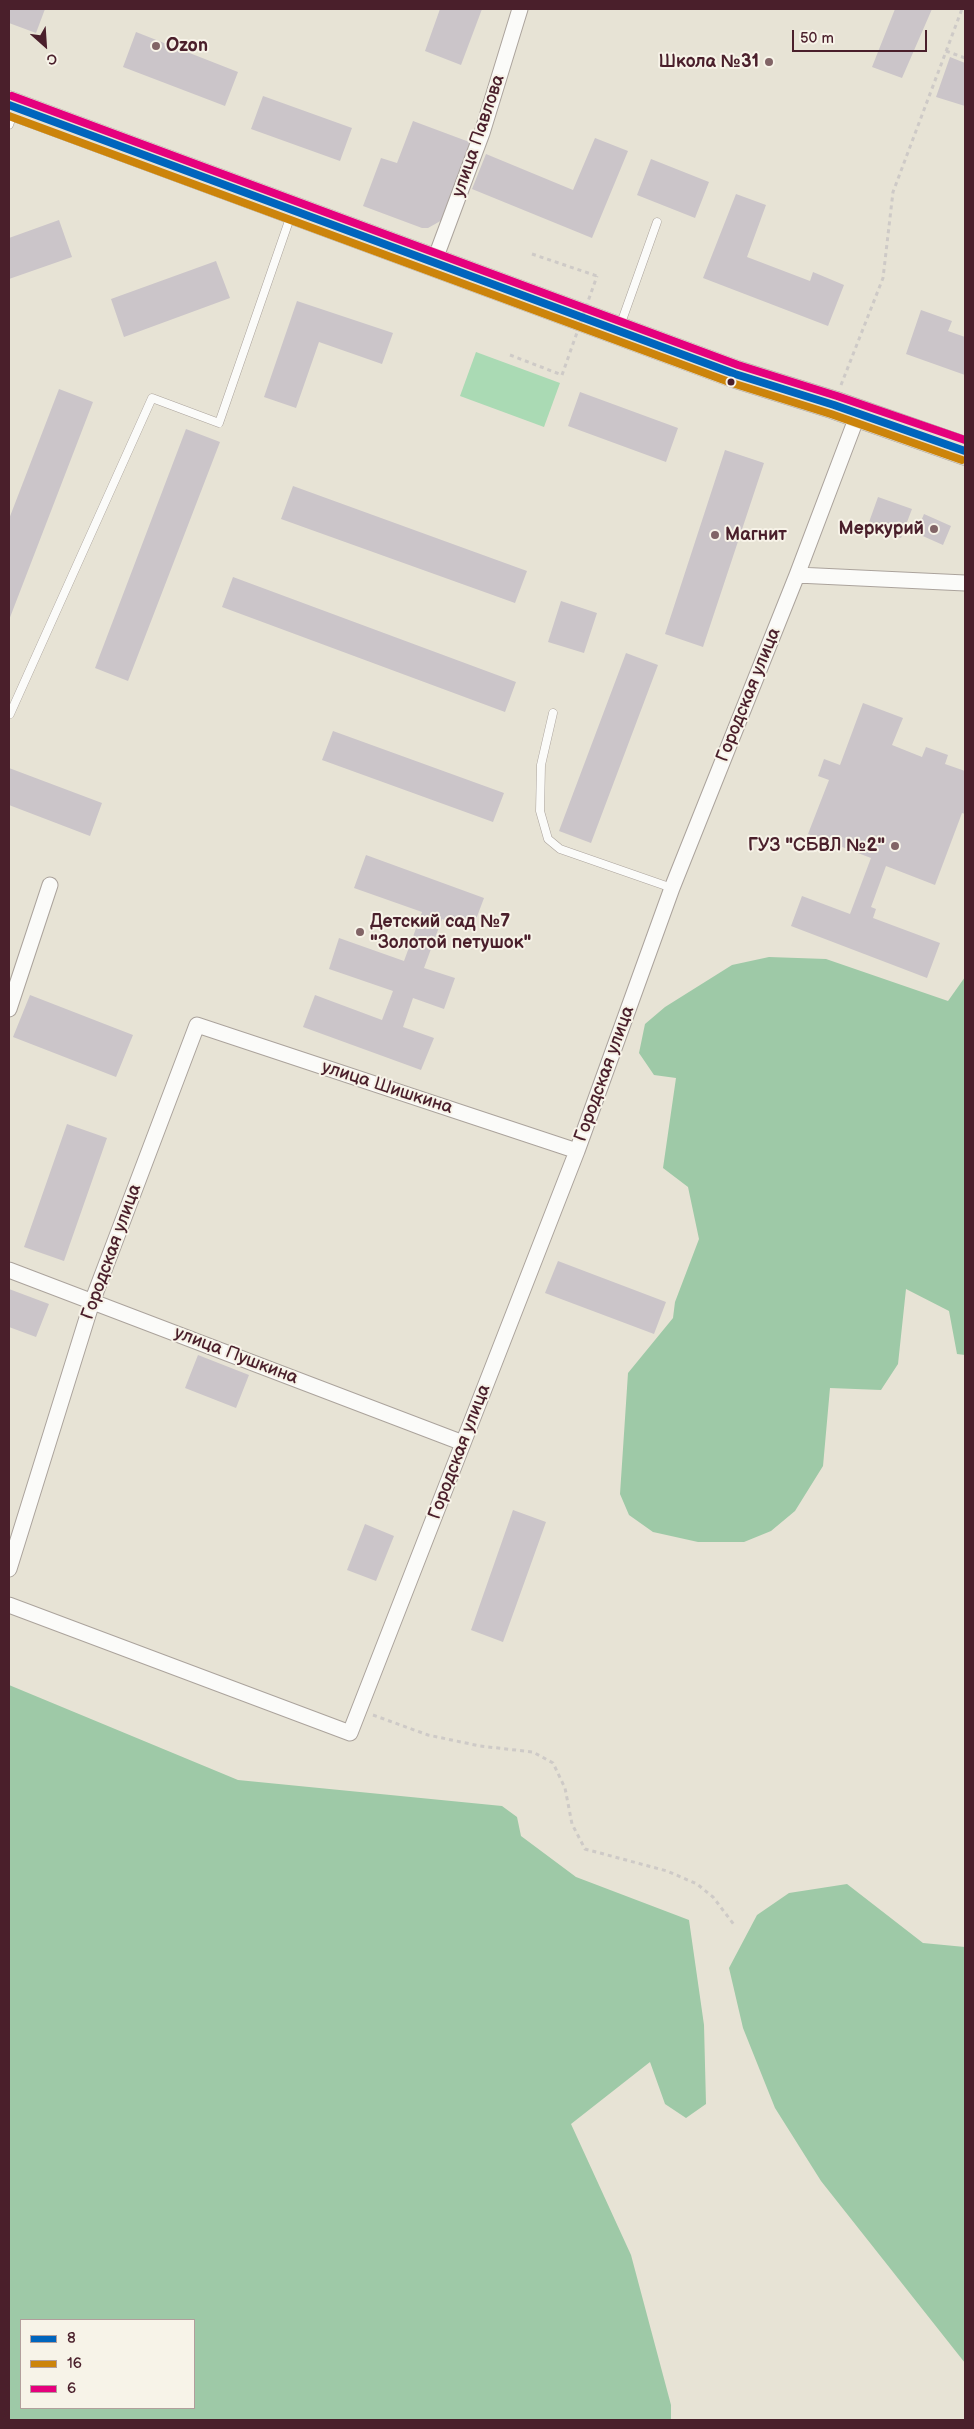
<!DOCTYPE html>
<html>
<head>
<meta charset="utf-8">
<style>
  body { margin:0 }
  #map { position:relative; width:974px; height:2429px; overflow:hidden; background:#e7e3d5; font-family:"Balsamiq Sans",sans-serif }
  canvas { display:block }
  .frame { position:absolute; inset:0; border:10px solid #4a1f2b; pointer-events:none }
  .legend { position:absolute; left:20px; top:2319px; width:175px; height:90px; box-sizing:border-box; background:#f7f3e8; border:1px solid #b29e9c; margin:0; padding:6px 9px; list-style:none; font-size:15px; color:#4a1f2b }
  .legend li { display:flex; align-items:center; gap:10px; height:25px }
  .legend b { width:25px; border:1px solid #b29e9c }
  .north { position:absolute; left:20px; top:20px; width:50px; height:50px; -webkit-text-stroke:4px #f7f3e8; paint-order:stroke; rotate:154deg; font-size:14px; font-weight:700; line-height:20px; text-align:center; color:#4a1f2b }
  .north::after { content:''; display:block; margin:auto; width:18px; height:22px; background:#4a1f2b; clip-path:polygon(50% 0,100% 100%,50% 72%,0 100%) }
  .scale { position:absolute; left:792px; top:30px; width:135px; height:22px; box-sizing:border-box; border:2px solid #4a1f2b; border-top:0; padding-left:6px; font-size:15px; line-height:18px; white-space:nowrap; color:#4a1f2b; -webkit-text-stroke:4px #f7f3e8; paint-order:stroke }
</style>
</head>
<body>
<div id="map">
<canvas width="974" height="2429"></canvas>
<div class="frame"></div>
<ul class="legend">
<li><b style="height:6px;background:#0065bd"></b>8</li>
<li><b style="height:6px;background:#cc840b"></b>16</li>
<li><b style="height:6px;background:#e5007d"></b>6</li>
</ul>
<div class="north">С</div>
<div class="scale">50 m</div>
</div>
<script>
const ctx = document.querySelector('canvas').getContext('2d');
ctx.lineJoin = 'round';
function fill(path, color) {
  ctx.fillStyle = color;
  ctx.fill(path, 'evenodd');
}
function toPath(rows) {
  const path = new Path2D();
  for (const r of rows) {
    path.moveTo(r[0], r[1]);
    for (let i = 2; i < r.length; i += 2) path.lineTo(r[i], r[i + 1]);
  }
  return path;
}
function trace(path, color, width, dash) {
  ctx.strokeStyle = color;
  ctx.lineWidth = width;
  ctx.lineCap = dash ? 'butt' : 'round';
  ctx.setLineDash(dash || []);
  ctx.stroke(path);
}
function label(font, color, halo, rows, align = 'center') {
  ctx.font = font + ' "Balsamiq Sans",sans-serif';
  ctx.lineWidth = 4;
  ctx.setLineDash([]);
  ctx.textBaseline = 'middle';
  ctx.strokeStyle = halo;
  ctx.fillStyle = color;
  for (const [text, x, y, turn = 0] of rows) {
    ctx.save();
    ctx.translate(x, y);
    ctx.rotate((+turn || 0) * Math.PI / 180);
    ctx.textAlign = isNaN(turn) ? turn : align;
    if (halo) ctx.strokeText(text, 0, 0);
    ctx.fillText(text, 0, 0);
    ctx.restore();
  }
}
fill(toPath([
  [476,352,560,383,544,427,460,396]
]), '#aadab4');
fill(toPath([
  [769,957,826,959,948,1001,965,977,965,1355,957,1354,949,1311,906,1289,898,1364,881,1390,830,1388,823,1466,795,1511,771,1531,744,1542,698,1542,653,1532,629,1515,620,1494,628,1373,673,1318,675,1302,699,1239,688,1187,663,1168,676,1078,654,1075,639,1053,645,1024,665,1007,732,965],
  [9,1685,238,1780,502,1806,517,1817,521,1836,576,1877,689,1920,704,2025,706,2104,686,2118,665,2104,650,2062,571,2124,631,2255,671,2405,671,2420,9,2420],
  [21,2320,194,2320,194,2408,21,2408],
  [847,1884,923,1943,965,1947,965,2363,821,2181,775,2108,743,2028,729,1968,757,1915,789,1893]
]), '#9ec9a7');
fill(toPath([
  [9,9,45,9,36,33,9,23],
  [440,9,482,9,461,65,425,51],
  [895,9,932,9,902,78,872,67],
  [136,32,238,72,225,106,123,67],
  [950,57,965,63,965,106,936,97],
  [263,96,352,128,340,161,251,129],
  [413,121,472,143,444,219,428,228,422,228,363,206,381,158,397,163],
  [595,138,628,151,592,238,472,189,486,154,573,190],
  [651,159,709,182,695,218,637,195],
  [736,194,766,205,747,257,810,281,813,272,844,285,828,326,703,278],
  [59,220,72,257,9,279,9,238],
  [216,261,230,298,124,337,111,299],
  [297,301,393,333,382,364,319,342,296,408,264,397],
  [921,310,952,321,948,331,965,337,965,375,906,354],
  [59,389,93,402,9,620,9,519],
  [580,392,678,428,666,462,568,426],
  [186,429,220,442,128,681,95,668],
  [725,450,764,463,703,647,665,634],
  [293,486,527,571,515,603,281,519],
  [878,497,912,509,901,538,868,525],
  [924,514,951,526,943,545,916,533],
  [233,577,516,682,505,712,222,607],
  [561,601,597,613,584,653,548,642],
  [626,653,658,665,591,843,559,831],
  [863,703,903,718,892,745,922,757,926,747,948,755,945,764,965,771,965,814,962,813,935,885,886,866,871,907,876,909,873,918,940,943,927,978,791,926,802,896,850,914,871,858,808,834,829,780,818,776,824,759,840,765],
  [333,731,504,793,493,822,322,760],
  [9,768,102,803,90,836,9,805],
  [366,855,484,898,472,930,442,919,424,968,455,978,444,1009,413,998,403,1027,434,1038,421,1070,303,1027,315,995,382,1020,393,991,329,969,339,938,404,961,422,912,354,888],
  [30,995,133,1035,116,1077,13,1037],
  [67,1124,107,1138,64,1261,24,1247],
  [558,1261,666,1302,654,1334,545,1293],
  [9,1289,49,1304,36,1337,9,1327],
  [198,1355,249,1375,236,1408,185,1388],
  [513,1510,546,1522,503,1642,471,1630],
  [365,1524,394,1536,376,1581,347,1570]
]), '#cbc5c9');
const lane = toPath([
  [9,125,14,111],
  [620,326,657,222],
  [553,713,541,765,540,811,548,839,560,849,672,888],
  [10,714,152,398,219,423,291,215]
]);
const street = toPath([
  [434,262,482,133,520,9],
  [797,575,965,583],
  [9,1009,50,885],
  [9,1270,463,1443],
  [9,1569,92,1302,197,1025,577,1151],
  [9,1605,350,1733,577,1151,672,888,797,575,858,414]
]);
const highway = toPath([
  [9,105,735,374,834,405,965,451]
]);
trace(lane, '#aba39c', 9);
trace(street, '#aba39c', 17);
trace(highway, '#aba39c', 29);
trace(toPath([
  [946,51,965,58],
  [532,254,597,276],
  [510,355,562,375],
  [841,385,883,278,893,192,962,9],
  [373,1715,428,1735,480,1746,533,1752,553,1763,565,1788,572,1824,585,1849,667,1871,697,1884,713,1897,735,1926]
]), '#cecac7', 3, [4, 4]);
trace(lane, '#fbfbf9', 8);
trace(street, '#fbfbf9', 15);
trace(highway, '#e6e1d4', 28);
trace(toPath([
  [562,375,597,276]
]), '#cecac7', 3, [4, 4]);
trace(toPath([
  [9,105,735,374,834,405,965,451]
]), '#0065bd', 8);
trace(toPath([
  [9,116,732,383,831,414,962,460]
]), '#cc840b', 8);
trace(toPath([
  [12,96,738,365,837,396,965,440]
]), '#e5007d', 8);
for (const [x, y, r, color] of [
  [156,46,5,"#816466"],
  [769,62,5,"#816466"],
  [731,382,4.5,"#4a1f2b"],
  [934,529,5,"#816466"],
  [715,535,5,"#816466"],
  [895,846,5,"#816466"],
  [360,932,5,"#816466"]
]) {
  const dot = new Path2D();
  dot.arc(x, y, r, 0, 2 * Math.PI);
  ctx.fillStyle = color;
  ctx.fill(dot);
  trace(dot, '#f7f3e8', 2);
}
label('bold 18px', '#4a1f2b', '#f7f3e8', [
  ["Ozon",166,46],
  ["Школа №31",759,62,"right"],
  ["Меркурий",924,529,"right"],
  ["Магнит",725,535],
  ["ГУЗ \"СБВЛ №2\"",885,846,"right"],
  ["Детский сад №7",370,922],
  ["\"Золотой петушок\"",370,943]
], 'left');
label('18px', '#4a1f2b', '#f7f3e8', [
  ["улица Павлова",479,136,-71],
  ["Городская улица",749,695,-68],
  ["Городская улица",605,1074,-70],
  ["улица Шишкина",387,1088,18],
  ["Городская улица",112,1252,-70],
  ["улица Пушкина",236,1356,21],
  ["Городская улица",460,1452,-69]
]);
</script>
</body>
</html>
